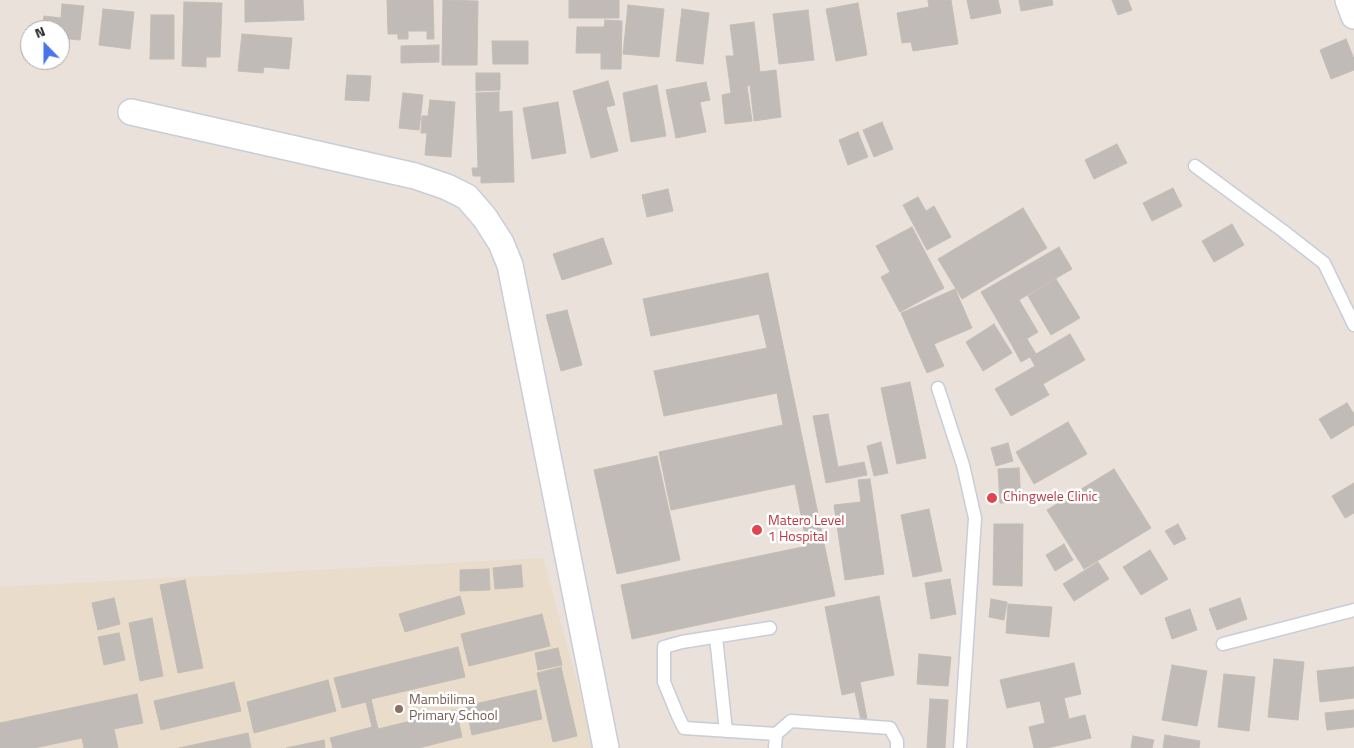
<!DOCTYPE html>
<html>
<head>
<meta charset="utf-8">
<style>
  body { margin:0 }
  #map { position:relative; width:1354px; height:748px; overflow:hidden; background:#e9e1da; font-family:"Titillium Web",sans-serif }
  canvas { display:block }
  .north { position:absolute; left:20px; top:20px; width:50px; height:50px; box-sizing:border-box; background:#fff; border:1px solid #a9a9a9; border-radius:50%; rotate:338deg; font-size:14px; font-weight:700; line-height:20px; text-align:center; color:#272727 }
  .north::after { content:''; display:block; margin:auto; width:18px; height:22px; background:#4774e9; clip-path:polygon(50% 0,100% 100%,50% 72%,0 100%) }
</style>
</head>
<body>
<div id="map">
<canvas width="1354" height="748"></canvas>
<div class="north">N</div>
</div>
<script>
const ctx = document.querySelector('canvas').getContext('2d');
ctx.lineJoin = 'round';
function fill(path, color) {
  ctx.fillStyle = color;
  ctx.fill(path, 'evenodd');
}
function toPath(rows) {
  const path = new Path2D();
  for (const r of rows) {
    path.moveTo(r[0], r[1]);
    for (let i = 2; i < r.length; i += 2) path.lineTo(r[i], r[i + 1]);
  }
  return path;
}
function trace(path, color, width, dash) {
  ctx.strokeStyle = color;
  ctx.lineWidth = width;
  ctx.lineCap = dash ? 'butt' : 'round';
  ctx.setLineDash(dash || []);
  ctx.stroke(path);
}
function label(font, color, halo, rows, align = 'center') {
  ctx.font = font + ' "Titillium Web",sans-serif';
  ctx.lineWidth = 5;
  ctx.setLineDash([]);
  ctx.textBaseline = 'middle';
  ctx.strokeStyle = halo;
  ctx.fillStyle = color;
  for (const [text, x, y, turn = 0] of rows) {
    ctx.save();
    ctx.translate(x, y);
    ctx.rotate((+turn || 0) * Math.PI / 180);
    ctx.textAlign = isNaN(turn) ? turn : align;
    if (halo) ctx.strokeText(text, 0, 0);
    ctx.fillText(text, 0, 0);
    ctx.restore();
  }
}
fill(toPath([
  [543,558,595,748,0,748,0,587]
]), '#e9dcca');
const building = toPath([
  [245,0,303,0,304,20,245,22,245,0],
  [387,0,433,0,434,39,427,39,427,31,408,31,408,39,398,39,398,34,388,34,387,0],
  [443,0,478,1,477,65,442,65,443,0],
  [569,0,619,0,619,18,569,18,569,0],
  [928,0,951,0,958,44,913,51,911,42,902,43,897,13,929,7,928,0],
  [967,0,998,0,1001,13,971,19,967,0],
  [1019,0,1052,0,1053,5,1021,11,1019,0],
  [1112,0,1128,0,1132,10,1118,15,1112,0],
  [184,2,222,3,220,57,206,57,206,67,182,66,184,2],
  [858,3,867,55,836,61,826,9,858,3],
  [62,4,84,6,80,40,60,38,60,30,42,30,44,16,61,18,62,4],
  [628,5,664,9,659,57,623,54,628,5],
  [103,9,134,12,130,49,99,45,103,9],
  [682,9,709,13,703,64,676,61,682,9],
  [808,10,814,60,779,64,773,14,808,10],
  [151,15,174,15,174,59,150,59,151,15],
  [605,20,622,21,621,69,601,69,601,53,576,53,577,27,604,27,605,20],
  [754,22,760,72,776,70,781,117,754,121,750,85,747,86,752,121,725,124,722,95,731,93,726,56,734,56,730,25,754,22],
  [242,34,292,38,289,69,264,67,263,73,238,71,242,34],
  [1346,39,1354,59,1354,70,1331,79,1320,50,1346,39],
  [492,41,528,41,528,64,493,64,492,41],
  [439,45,439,62,401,63,401,46,439,45],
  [476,73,500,73,500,90,476,91,476,73],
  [347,75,371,76,369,101,345,100,347,75],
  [608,81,615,105,606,107,618,151,591,158,573,91,608,81],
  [706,82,710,100,700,102,706,132,676,138,666,90,706,82],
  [657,85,666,136,631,142,623,93,657,85],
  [499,92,499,112,512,111,514,182,481,183,481,176,473,176,472,168,478,168,476,93,499,92],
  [403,93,423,95,419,130,399,128,403,93],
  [430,100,455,102,451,157,425,155,427,133,421,133,422,116,428,116,430,100],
  [558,102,566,153,532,159,523,108,558,102],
  [882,122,893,149,874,157,863,130,882,122],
  [858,132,868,157,848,165,839,140,858,132],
  [1117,144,1127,163,1094,179,1085,160,1117,144],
  [1173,188,1182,206,1152,221,1143,203,1173,188],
  [668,189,673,211,647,217,642,195,668,189],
  [918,197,926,211,934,206,951,237,927,250,903,205,918,197],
  [1023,208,1047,248,962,299,938,259,1023,208],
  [1232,224,1244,245,1214,262,1202,241,1232,224],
  [912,227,944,288,900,312,881,277,890,272,876,246,912,227],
  [603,238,612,264,562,280,553,254,603,238],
  [1059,247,1072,269,1019,300,1038,332,1013,347,981,292,1059,247],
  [768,273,835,596,632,639,621,585,807,546,795,484,671,510,659,452,783,425,777,393,664,416,654,371,767,348,759,314,651,336,643,299,768,273],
  [1056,279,1080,318,1051,335,1028,296,1056,279],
  [955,289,972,328,934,344,944,366,927,373,901,313,955,289],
  [567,310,582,365,561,371,546,315,567,310],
  [994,324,1012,353,983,371,966,342,994,324],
  [1070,334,1085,360,1043,384,1049,395,1011,416,995,389,1035,366,1030,357,1021,362,1013,347,1027,339,1036,354,1070,334],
  [910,382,926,458,897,464,881,388,910,382],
  [1347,403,1354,414,1354,425,1331,439,1319,419,1347,403],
  [828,414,838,467,864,462,867,475,826,483,813,416,828,414],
  [1068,422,1087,454,1034,484,1016,452,1068,422],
  [881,442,888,473,874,476,867,446,881,442],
  [1008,443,1013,461,996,466,991,448,1008,443],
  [657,456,680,560,617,574,594,470,657,456],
  [1019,468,1021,502,1000,503,998,469,1019,468],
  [1114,469,1151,528,1084,569,1047,510,1114,469],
  [870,479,884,574,845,580,834,505,861,502,858,480,870,479],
  [1354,483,1354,513,1345,518,1332,496,1354,483],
  [929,509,942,571,913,577,901,515,929,509],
  [994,524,1023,524,1022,586,993,585,994,524],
  [1178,524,1186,539,1174,545,1165,531,1178,524],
  [1064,544,1073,560,1055,571,1046,555,1064,544],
  [1150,550,1168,579,1141,595,1123,567,1150,550],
  [1098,562,1109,579,1074,601,1063,584,1098,562],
  [521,565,523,587,495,589,493,568,521,565],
  [489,569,490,590,460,591,460,570,489,569],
  [950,579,956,614,931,619,925,583,950,579],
  [185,580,203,668,178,673,160,585,185,580],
  [460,596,465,614,405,632,399,614,460,596],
  [879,596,894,675,860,682,868,724,862,725,855,692,842,695,825,607,879,596],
  [114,598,120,624,98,630,92,603,114,598],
  [1240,598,1247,619,1217,630,1209,609,1240,598],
  [991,599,1007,602,1004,620,989,617,991,599],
  [1008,604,1052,607,1049,637,1006,633,1008,604],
  [1190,609,1197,630,1172,639,1165,618,1190,609],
  [542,614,550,646,469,666,461,634,542,614],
  [152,618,163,676,140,681,129,623,152,618],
  [119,633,125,660,104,665,98,637,119,633],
  [458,647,465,677,371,699,378,729,456,710,462,737,419,748,333,748,330,738,372,727,366,702,342,708,334,678,458,647],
  [558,648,562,665,538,670,535,653,558,648],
  [919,654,951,657,948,686,917,684,919,654],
  [1274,659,1304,662,1298,720,1268,717,1274,659],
  [1074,663,1081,694,1064,698,1069,719,1085,715,1091,738,1047,748,1034,748,1029,727,1045,723,1040,701,1007,708,1000,680,1074,663],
  [1172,665,1207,671,1197,726,1162,720,1172,665],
  [561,667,577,736,553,742,537,673,561,667],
  [1354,667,1354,698,1320,702,1317,671,1354,667],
  [1224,674,1255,677,1249,731,1218,727,1224,674],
  [328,680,336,711,254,733,247,702,328,680],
  [234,682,241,711,161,730,154,701,234,682],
  [536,690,542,719,472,735,466,706,536,690],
  [137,694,143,723,114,729,118,748,84,748,82,738,34,748,0,748,0,723,137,694],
  [930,699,948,700,945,748,927,748,930,699],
  [1354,710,1354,727,1327,730,1325,713,1354,710],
  [248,733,251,748,179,748,248,733],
  [1165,735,1200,741,1199,748,1163,748,1165,735],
  [1133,736,1154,740,1152,748,1131,748,1133,736],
  [324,740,325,748,286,748,324,740]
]);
fill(building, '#c1bbb7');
trace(building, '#c3bdb4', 1);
const lane = toPath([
  [1195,166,1283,231,1324,263,1354,325],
  [938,388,963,465,975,518,960,748],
  [770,628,682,642,664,647,664,682,678,716,684,728,776,734],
  [716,637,726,731],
  [1223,644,1354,610],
  [775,748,776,734,791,721,890,728,897,741,897,748]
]);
const street = toPath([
  [1348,0,1354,16],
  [131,112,415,176,447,187,467,197,485,218,501,243,510,265,606,748]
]);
trace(lane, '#c8cdd8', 15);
trace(street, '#c8cdd8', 28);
trace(lane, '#fff', 12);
trace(street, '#fff', 25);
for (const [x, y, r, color] of [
  [992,498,6,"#e0444e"],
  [757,530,6,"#e0444e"],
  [399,709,5,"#8d6e63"]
]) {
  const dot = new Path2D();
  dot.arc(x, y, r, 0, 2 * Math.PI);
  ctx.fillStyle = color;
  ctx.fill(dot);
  trace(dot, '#fff', 2);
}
label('14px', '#be3a42', '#fff', [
  ["Chingwele Clinic",1003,498],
  ["Matero Level",768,522],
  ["1 Hospital",768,538]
], 'left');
label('14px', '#785e54', '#fff', [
  ["Mambilima",409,701],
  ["Primary School",409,717]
], 'left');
</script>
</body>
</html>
